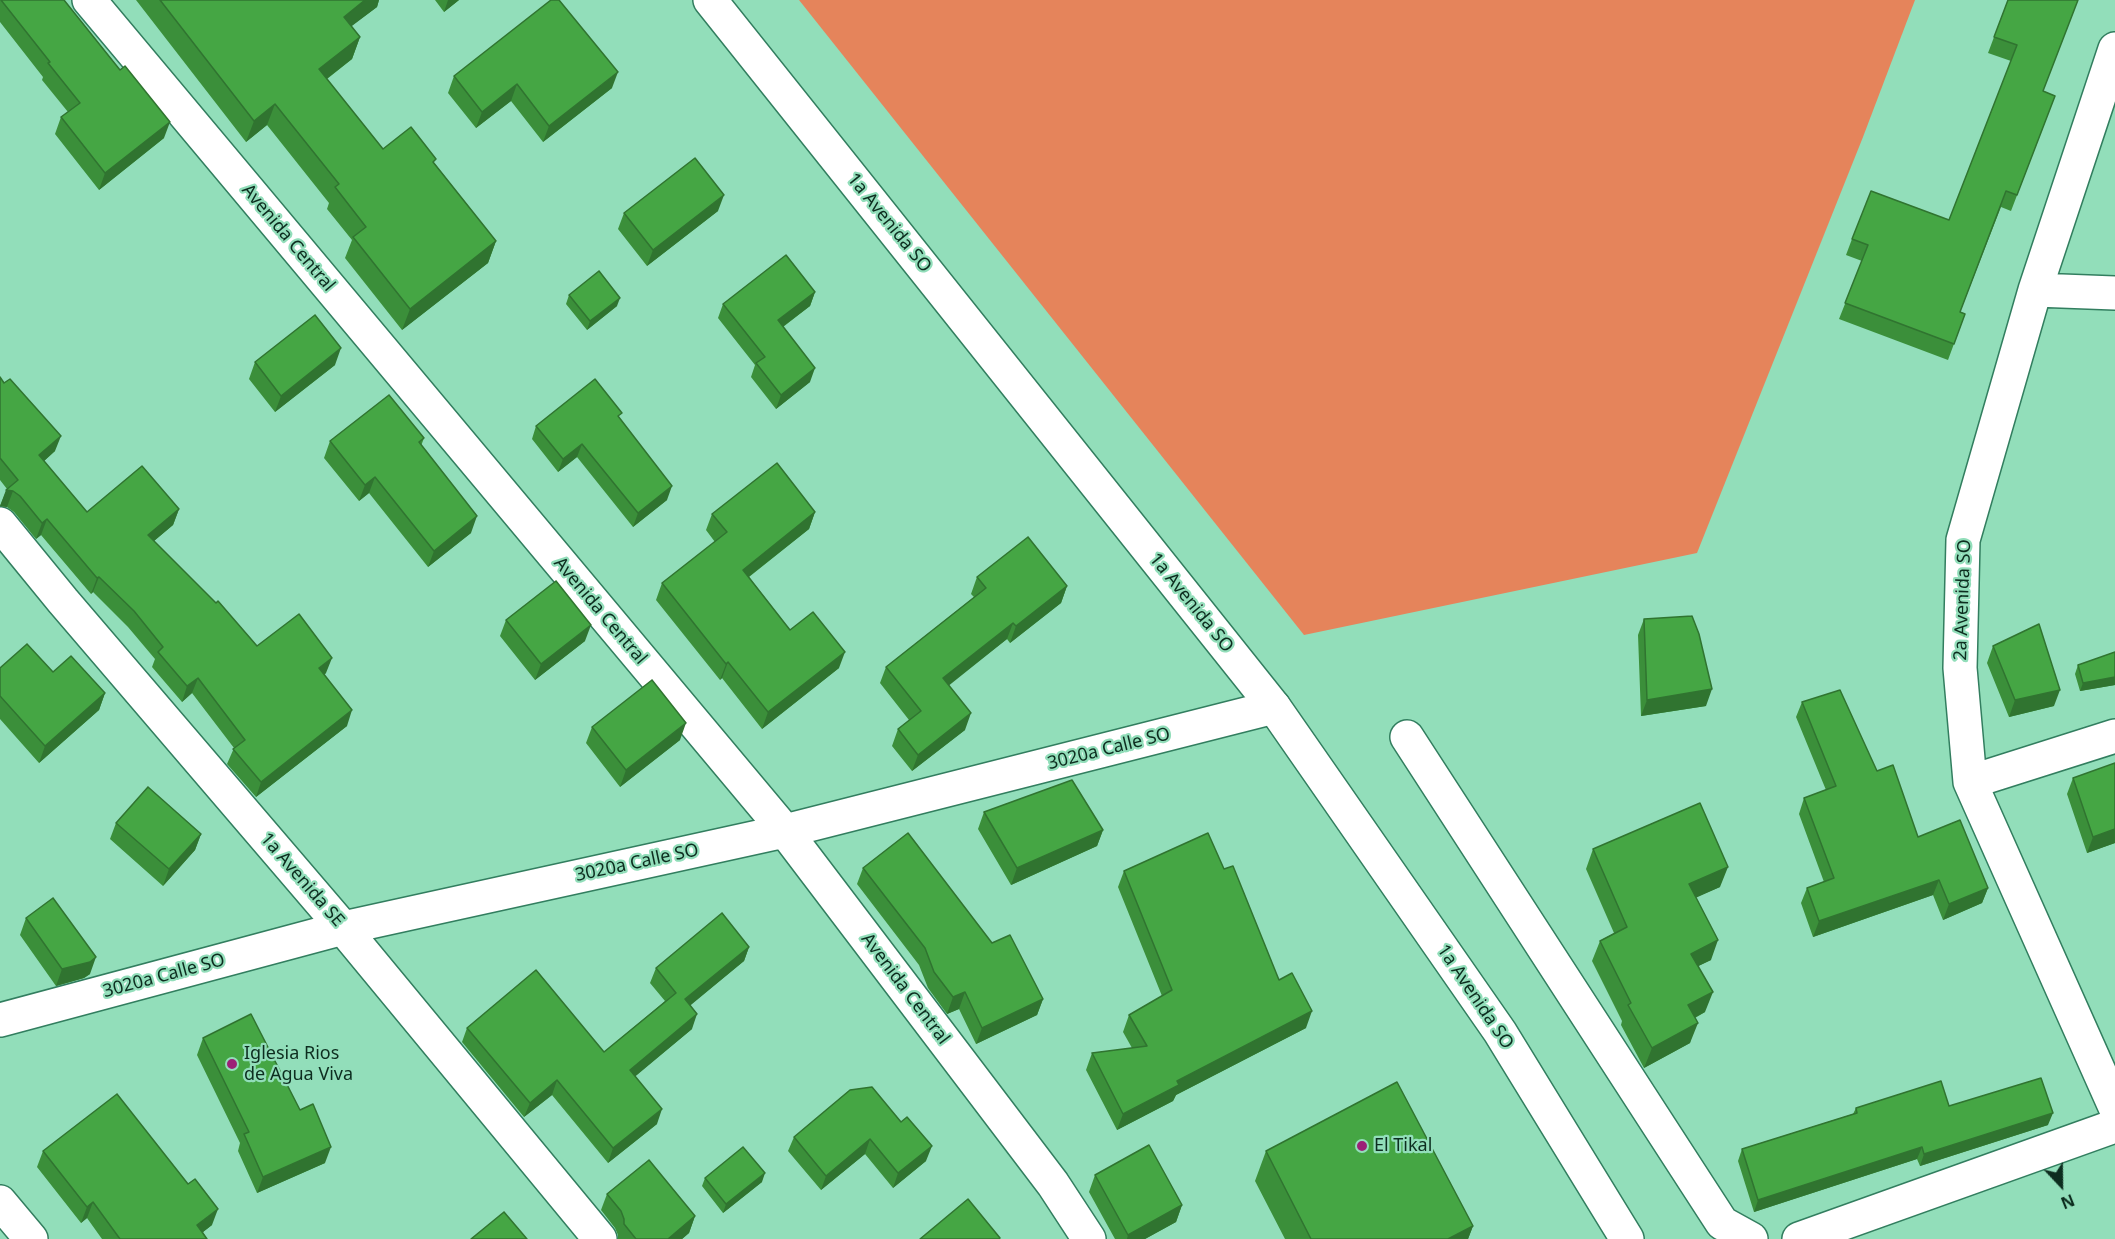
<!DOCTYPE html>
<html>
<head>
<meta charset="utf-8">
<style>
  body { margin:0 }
  #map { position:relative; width:2115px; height:1239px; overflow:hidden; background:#92deba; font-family:"Noto Sans",sans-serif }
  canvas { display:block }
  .north { position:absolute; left:2031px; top:1155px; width:60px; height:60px; -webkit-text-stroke:4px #92deba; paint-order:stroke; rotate:158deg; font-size:16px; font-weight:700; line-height:24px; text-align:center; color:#0d2d1f }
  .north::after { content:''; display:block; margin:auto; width:21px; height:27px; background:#0d2d1f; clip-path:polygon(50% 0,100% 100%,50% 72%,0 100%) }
</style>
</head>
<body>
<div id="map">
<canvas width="2115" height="1239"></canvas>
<div class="north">N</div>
</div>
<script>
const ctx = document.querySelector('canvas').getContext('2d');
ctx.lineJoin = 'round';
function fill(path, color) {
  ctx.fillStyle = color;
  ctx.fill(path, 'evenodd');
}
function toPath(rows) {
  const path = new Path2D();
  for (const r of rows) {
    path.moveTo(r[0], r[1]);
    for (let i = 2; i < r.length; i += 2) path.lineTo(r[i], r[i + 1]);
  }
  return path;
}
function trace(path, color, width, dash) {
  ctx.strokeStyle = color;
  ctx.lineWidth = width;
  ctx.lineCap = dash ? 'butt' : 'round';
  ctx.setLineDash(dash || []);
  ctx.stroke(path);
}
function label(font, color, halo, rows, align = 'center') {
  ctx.font = font + ' "Noto Sans",sans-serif';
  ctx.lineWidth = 4.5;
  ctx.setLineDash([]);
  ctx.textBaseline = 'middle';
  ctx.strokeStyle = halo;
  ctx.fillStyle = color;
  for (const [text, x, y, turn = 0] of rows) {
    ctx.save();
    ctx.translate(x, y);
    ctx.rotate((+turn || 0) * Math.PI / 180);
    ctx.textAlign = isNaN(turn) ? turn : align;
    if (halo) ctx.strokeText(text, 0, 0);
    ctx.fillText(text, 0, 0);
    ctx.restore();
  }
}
fill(toPath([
  [799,0,1915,0,1863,137,1697,553,1304,635]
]), '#e5845b');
const minor = toPath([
  [89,0,785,831,1053,1184,1089,1239],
  [2115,49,2035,290,1963,540,1960,668,1970,782,2115,1107],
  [2035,290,2115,293],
  [0,524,63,601,343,928,600,1239],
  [1407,737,1722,1223,1751,1239],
  [1970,782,2115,736],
  [0,1020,343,928,785,831,1274,707],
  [0,1202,31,1239],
  [1799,1239,2115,1126]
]);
const highway = toPath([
  [710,0,1274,707,1500,1032,1627,1239]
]);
trace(minor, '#327e5f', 36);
trace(highway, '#327e5f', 36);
trace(minor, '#fff', 33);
trace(highway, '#fff', 33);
fill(toPath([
  [0,0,64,0,164,138,99,190,55,134,61,117,68,112,42,80,43,77,0,22],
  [136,0,379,0,377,7,351,26,360,37,352,59,327,79,383,149,435,164,496,241,488,263,402,330,345,258,352,240,327,209,329,203,267,125,246,142],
  [435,0,459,0,444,12],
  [2008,0,2043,91,2055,96,2011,211,2001,207,1960,312,1965,314,1948,360,1839,319,1862,261,1846,255,1852,239,1949,220,2011,61,1988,53],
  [454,76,612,88,543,142,511,101,476,128,448,93],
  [718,211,647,266,618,229,624,213],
  [815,292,810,306,783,327,810,382,776,409,751,377,755,365,718,318,723,304],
  [569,295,617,306,587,330,566,304],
  [255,362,335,365,275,412,249,379],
  [0,377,55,451,44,461,87,512,179,509,173,525,154,541,257,646,326,673,324,675,347,726,256,797,227,764,234,748,192,693,182,702,152,667,155,659,128,627,93,592,91,594,41,535,36,539,14,512,7,507,0,506,7,489,0,480],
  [620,419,667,500,633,527,577,457,558,472,532,439,536,426],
  [424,438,421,446,471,533,428,567,369,493,359,501,324,458,330,441],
  [815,512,809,529,749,577,790,630,839,668,762,729,722,678,720,680,656,600,662,583,715,542,706,530,712,514],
  [977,577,1067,586,1061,603,1010,643,1007,639,948,685,965,730,912,771,892,746,898,729,909,720,880,683,886,667,974,597,971,594],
  [1644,619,1706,706,1641,716,1638,635],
  [506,620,585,641,535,680,500,636],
  [1993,646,2054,706,2009,717,1987,663],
  [2115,652,2115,685,2080,691,2075,674,2078,665],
  [0,668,53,672,105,693,99,710,39,763,0,719],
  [1802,702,1877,771,1918,837,1988,888,1982,903,1943,920,1933,895,1813,937,1801,903,1807,888,1824,882,1799,814,1804,798,1826,790,1796,717],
  [592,727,680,740,620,787,586,743],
  [2073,778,2115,843,2087,853,2067,794],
  [984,812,1103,830,1097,846,1011,885,978,829],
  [116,823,201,834,195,850,163,886,110,839],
  [1593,849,1720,887,1696,897,1711,960,1698,966,1705,1012,1695,1018,1690,1043,1644,1068,1621,1025,1622,1021,1592,961,1600,941,1614,933,1586,869],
  [863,868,992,943,1043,999,1037,1015,976,1044,959,1009,947,1014,928,988,919,965,857,884],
  [1224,869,1279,980,1306,1028,1176,1095,1173,1101,1117,1130,1086,1070,1092,1053,1132,1048,1123,1032,1129,1015,1162,996,1118,887,1124,871],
  [26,918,90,974,84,978,56,986,20,935],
  [749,947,744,961,690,1005,692,1029,635,1076,657,1124,608,1163,552,1095,524,1117,462,1042,467,1028,604,1052,665,1001,650,983,656,968],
  [203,1038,325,1163,257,1193,238,1151,240,1143,197,1055],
  [850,1090,926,1161,893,1188,865,1154,821,1190,788,1151,794,1137],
  [1949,1106,2048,1125,1920,1166,1917,1159,1754,1212,1738,1161,1742,1149,1853,1114,1856,1108],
  [43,1151,212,1225,203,1232,207,1239,102,1239,87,1218,81,1223,37,1167],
  [1266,1151,1473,1226,1468,1239,1285,1239,1255,1181],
  [1095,1175,1182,1205,1176,1222,1145,1239,1115,1239,1089,1192],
  [705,1178,762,1182,723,1213,702,1186],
  [607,1194,695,1216,689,1233,682,1239,618,1239,618,1235,615,1228,601,1210]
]), '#3b8f3a');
fill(toPath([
  [365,0,379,0,377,7,336,38,344,17],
  [448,0,459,0,444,12],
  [360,37,352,59,311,91,319,69],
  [618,72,612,88,543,142,549,126],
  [517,84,511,101,476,128,482,112],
  [275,104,267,125,246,142,254,121],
  [170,122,164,138,99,190,105,173],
  [724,195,718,211,647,266,653,250],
  [496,241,488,263,402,330,410,309],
  [815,292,810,306,773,334,778,320],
  [620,298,617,306,587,330,590,321],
  [341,348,335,365,275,412,281,396],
  [815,368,810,382,776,409,781,395],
  [61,436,55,451,33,471,39,455],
  [582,444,577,457,558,472,563,459],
  [375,477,369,493,359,501,365,485],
  [672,486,667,500,633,527,638,513],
  [6,490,13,491,7,507,0,506],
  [179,509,173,525,142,551,148,535],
  [815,512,809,529,737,586,743,570],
  [477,516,471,533,428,567,434,551],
  [47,519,41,535,36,539,42,523],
  [99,577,93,592,91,594,97,578],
  [1067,586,1061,603,1010,643,1016,626],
  [1013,623,1007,639,937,695,943,678],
  [591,625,585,641,535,680,541,664],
  [845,652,839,668,762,729,768,712],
  [332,658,326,673,313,683,319,668],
  [728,662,722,678,720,680,726,664],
  [2115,677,2115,685,2080,691,2083,683],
  [198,678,192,693,182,702,187,686],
  [1712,689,1706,706,1641,716,1647,700],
  [2060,690,2054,706,2009,717,2015,700],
  [105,693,99,710,39,763,45,746],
  [352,710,347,726,256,797,261,782],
  [971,713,965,730,912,771,918,755],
  [686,723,680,740,620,787,626,770],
  [2115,829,2115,843,2087,853,2093,837],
  [1103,830,1097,846,1011,885,1017,868],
  [201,834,195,850,163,886,169,869],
  [1728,867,1720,887,1682,904,1689,884],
  [1939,880,1933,895,1813,937,1819,921],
  [1988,888,1982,903,1943,920,1949,904],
  [1718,940,1711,960,1684,973,1691,954],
  [749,947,744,961,680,1014,685,999],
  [96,957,90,974,84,978,56,986,62,969],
  [965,992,959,1009,947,1014,953,997],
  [1713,992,1705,1012,1681,1025,1688,1005],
  [1043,999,1037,1015,976,1044,982,1028],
  [1312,1011,1306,1028,1176,1095,1173,1101,1117,1130,1123,1114,1177,1081],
  [697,1014,692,1029,625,1085,630,1070],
  [1698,1023,1690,1043,1644,1068,1652,1048],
  [557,1080,552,1095,524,1117,530,1103],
  [662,1109,657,1124,608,1163,613,1148],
  [2053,1113,2048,1125,1920,1166,1924,1154],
  [870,1139,865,1154,821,1190,826,1176],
  [932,1146,926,1161,893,1188,898,1173],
  [331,1147,325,1163,257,1193,263,1177],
  [1922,1147,1917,1159,1754,1212,1758,1200],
  [765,1173,762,1182,723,1213,726,1204],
  [93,1202,87,1218,81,1223,87,1207],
  [1182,1205,1176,1222,1145,1239,1127,1239,1128,1235],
  [218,1209,212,1225,194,1239,197,1225],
  [695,1216,689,1233,682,1239,668,1239],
  [1473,1226,1468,1239,1448,1239]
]), '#307430');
const building = toPath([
  [1,0,64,0,120,70,125,66,170,122,105,173,61,117,80,103,48,63,50,62,1,0],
  [160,0,365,0,344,17,360,37,319,69,383,149,411,127,436,159,433,162,496,241,410,309,353,237,366,227,335,187,339,184,275,104,254,121,160,0],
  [551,0,559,0,618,72,549,126,517,84,482,112,454,76,551,0],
  [2008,0,2078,0,2043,91,2055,96,2017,195,2006,191,1960,312,1965,314,1954,344,1845,303,1868,245,1852,239,1871,191,1949,220,2017,45,1994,37,2008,0],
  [695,158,724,195,653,250,624,213,695,158],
  [786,255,815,292,778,320,815,368,781,395,756,363,765,357,723,304,786,255],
  [599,271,620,298,590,321,569,295,599,271],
  [315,315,341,348,281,396,255,362,315,315],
  [0,377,4,383,10,379,61,436,39,455,87,512,142,466,179,509,148,535,216,603,218,601,257,646,299,614,332,658,319,668,352,710,261,782,233,749,245,740,198,678,187,686,158,652,163,647,134,611,99,577,97,578,47,519,42,523,20,496,13,491,6,490,18,480,0,458,0,377],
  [595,379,622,413,618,416,672,486,638,513,582,444,563,459,536,426,595,379],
  [389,395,424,438,419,442,477,516,434,551,375,477,365,485,330,441,389,395],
  [777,463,815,512,743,570,790,630,813,612,845,652,768,712,728,662,726,664,662,583,727,532,712,514,777,463],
  [1028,537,1067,586,1016,626,1013,623,943,678,971,713,918,755,898,729,921,711,886,667,986,588,977,577,1028,537],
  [556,581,591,625,541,664,506,620,556,581],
  [1692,616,1699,634,1712,689,1647,700,1644,619,1692,616],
  [2039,624,2060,690,2015,700,1993,646,2039,624],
  [27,644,53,672,71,656,105,693,45,746,0,696,0,668,27,644],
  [2115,652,2115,677,2083,683,2078,665,2115,652],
  [652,680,686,723,626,770,592,727,652,680],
  [1840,690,1877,771,1893,765,1918,837,1960,820,1988,888,1949,904,1939,880,1819,921,1807,888,1834,878,1804,798,1836,786,1802,702,1840,690],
  [2115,763,2115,829,2093,837,2073,778,2115,763],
  [1072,780,1103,830,1017,868,984,812,1072,780],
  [148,787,201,834,169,869,116,823,148,787],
  [1700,803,1728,867,1689,884,1718,940,1691,954,1713,992,1688,1005,1698,1023,1652,1048,1628,1005,1631,1003,1600,941,1627,927,1593,849,1700,803],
  [908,833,992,943,1010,935,1043,999,982,1028,965,992,953,997,934,972,925,948,863,868,908,833],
  [1208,833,1224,869,1233,866,1279,980,1292,973,1312,1011,1177,1081,1179,1085,1123,1114,1092,1053,1147,1046,1129,1015,1172,990,1124,871,1208,833],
  [53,898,96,957,90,962,62,969,26,918,53,898],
  [722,913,749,947,685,999,697,1014,630,1070,662,1109,613,1148,557,1080,530,1103,467,1028,536,970,604,1052,676,993,656,968,722,913],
  [251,1014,300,1110,313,1104,331,1147,263,1177,244,1134,249,1132,203,1038,251,1014],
  [2041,1078,2053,1113,1924,1154,1922,1147,1758,1200,1742,1149,1857,1113,1856,1108,1941,1081,1949,1106,2041,1078],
  [1397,1082,1473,1226,1448,1239,1311,1239,1266,1151,1397,1082],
  [872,1087,901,1122,907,1117,932,1146,898,1173,870,1139,826,1176,794,1137,850,1090,872,1087],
  [117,1094,188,1184,195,1179,218,1209,197,1225,207,1239,120,1239,93,1202,87,1207,43,1151,117,1094],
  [1149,1145,1182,1205,1128,1235,1095,1175,1149,1145],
  [743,1147,765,1173,726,1204,705,1178,743,1147],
  [649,1160,695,1216,668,1239,636,1239,624,1224,624,1219,621,1211,607,1194,649,1160],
  [968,1199,1000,1238,999,1239,920,1239,968,1199],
  [504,1212,527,1239,471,1239,504,1212]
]);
fill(building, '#45a644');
trace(building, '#307430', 1.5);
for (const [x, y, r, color] of [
  [232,1064,6,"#9c2077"],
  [1362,1146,6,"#9c2077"]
]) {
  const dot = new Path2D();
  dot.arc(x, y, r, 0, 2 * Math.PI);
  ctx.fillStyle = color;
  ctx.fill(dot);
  trace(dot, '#92deba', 2);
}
label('18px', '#0d2d1f', '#92deba', [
  ["1a Avenida SO",889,223,51],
  ["Avenida Central",288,238,50],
  ["2a Avenida SO",1963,600,-88],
  ["1a Avenida SO",1191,603,51],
  ["Avenida Central",600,611,50],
  ["3020a Calle SO",1109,749,-14],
  ["3020a Calle SO",637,863,-12],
  ["1a Avenida SE",302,880,49],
  ["3020a Calle SO",164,976,-15],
  ["Avenida Central",905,989,53],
  ["1a Avenida SO",1475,997,56]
]);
label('18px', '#0d2d1f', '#92deba', [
  ["Iglesia Rios",244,1054],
  ["de Agua Viva",244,1075],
  ["El Tikal",1374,1146]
], 'left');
</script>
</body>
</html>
